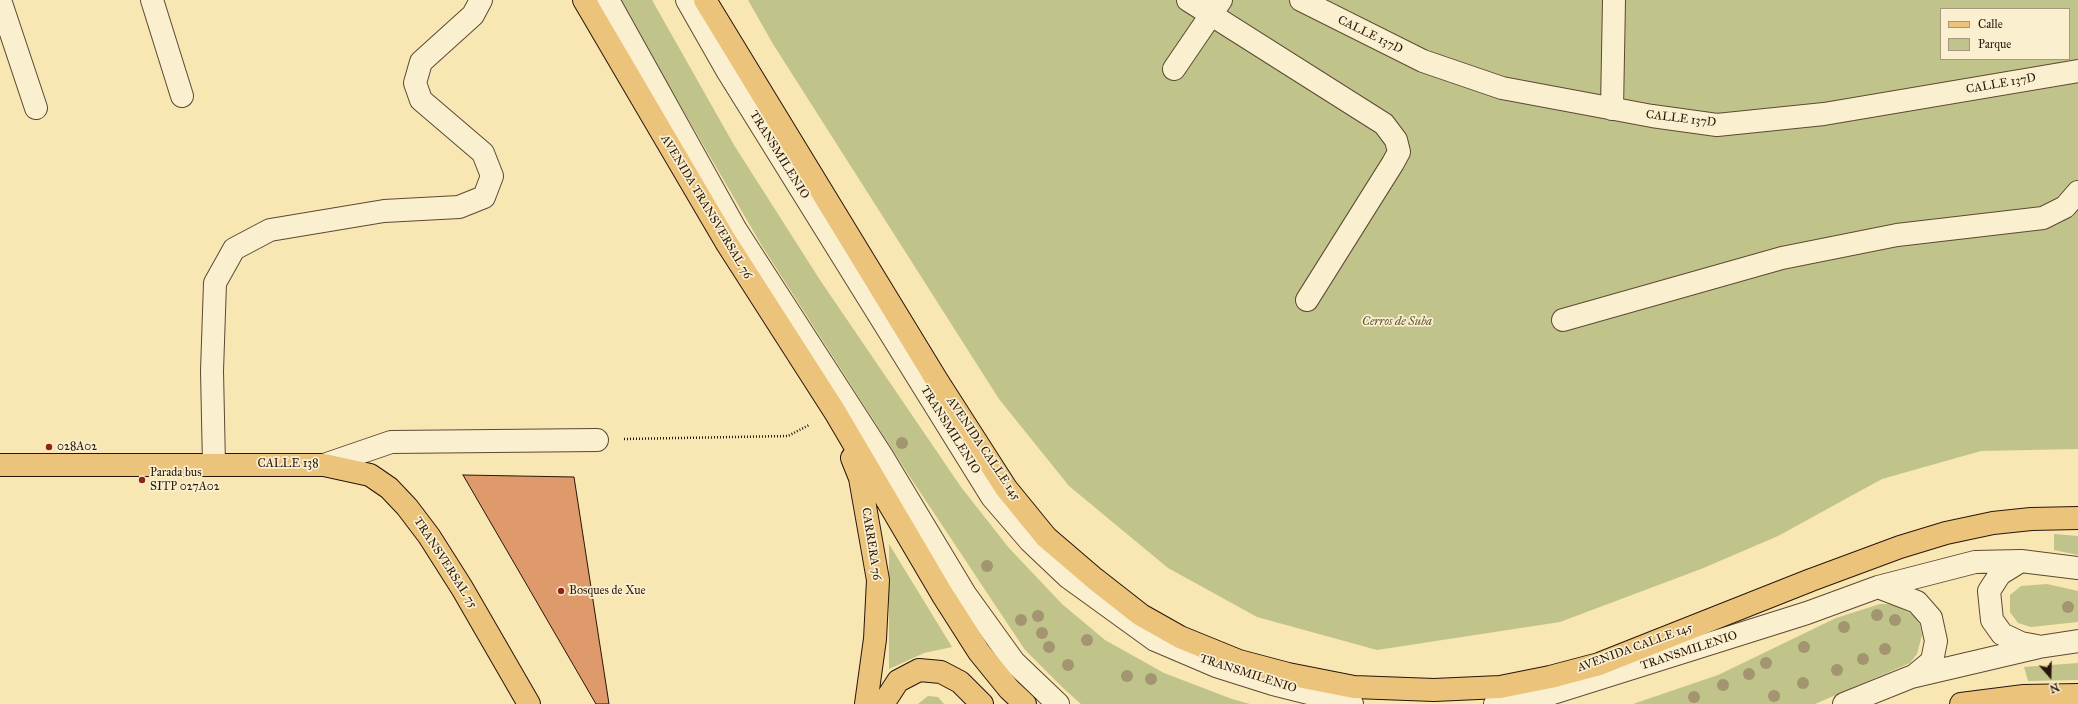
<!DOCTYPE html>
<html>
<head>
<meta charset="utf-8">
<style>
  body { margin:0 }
  #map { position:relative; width:2078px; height:704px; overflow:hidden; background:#f8e6b3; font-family:"IM FELL Great Primer",serif }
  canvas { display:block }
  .legend { position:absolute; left:1940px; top:8px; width:130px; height:52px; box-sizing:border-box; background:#faefce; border:1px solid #a69880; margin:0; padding:5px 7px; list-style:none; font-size:12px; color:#29150a }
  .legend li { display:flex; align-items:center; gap:8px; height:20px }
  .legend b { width:20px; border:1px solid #a69880 }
  .north { position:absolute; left:2030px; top:656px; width:40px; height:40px; -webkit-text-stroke:3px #faefce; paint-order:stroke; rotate:160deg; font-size:11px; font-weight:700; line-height:16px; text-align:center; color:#29150a }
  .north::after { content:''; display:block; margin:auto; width:14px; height:18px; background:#29150a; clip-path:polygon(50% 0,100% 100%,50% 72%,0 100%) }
</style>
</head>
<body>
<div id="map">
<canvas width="2078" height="704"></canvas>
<ul class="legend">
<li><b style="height:5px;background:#ecc37a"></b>Calle</li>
<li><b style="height:11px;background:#c0c48a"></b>Parque</li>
</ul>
<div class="north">N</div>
</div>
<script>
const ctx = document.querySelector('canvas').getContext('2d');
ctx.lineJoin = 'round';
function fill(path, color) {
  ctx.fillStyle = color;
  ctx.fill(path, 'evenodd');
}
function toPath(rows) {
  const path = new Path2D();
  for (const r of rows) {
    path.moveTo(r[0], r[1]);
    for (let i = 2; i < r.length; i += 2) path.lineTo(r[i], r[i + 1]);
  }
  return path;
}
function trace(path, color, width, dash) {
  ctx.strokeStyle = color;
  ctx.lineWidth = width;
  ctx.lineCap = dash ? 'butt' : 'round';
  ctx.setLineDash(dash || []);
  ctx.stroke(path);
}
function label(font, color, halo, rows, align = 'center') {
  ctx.font = font + ' "IM FELL Great Primer",serif';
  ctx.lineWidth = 3.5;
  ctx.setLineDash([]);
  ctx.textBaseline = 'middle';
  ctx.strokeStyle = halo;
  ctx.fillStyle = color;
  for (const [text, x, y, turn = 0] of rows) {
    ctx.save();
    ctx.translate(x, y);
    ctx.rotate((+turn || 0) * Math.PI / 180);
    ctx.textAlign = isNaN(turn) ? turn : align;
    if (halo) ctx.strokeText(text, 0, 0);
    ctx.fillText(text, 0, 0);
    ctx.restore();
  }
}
fill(toPath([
  [619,0,652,0,734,145,820,280,961,487,1009,548,1062,604,1105,640,1164,673,1232,699,1250,704,1081,704,1064,689,1025,650,910,477,762,246],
  [748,0,2078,0,2078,449,1981,451,1882,479,1778,536,1701,569,1560,622,1377,650,1257,617,1168,568,1069,486,999,399,773,44],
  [1941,9,2069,9,2069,59,1941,59],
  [2054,534,2078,536,2078,555,2054,550],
  [889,544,952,647,924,653,889,669],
  [2047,584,2078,591,2078,622,2031,627,2018,623,2010,612,2010,595,2021,586],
  [1880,604,1892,604,1914,615,1920,625,1922,635,1917,654,1910,663,1815,704,1633,704,1718,675,1836,618],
  [2078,663,2078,680,2028,681,2024,667],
  [928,696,938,697,944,704,918,704]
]), '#c0c48a');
const building = toPath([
  [463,475,574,477,609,704,596,704,463,475]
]);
fill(building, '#de9a6a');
trace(building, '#29150a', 1);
const minor = toPath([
  [0,0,36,108],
  [152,0,182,96],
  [608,0,736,230,882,456,965,594,1014,662,1058,704],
  [687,0,728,72,992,497,1030,541,1068,577,1155,640,1216,666,1273,684,1352,704],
  [1188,0,1384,124,1396,140,1399,152,1393,163,1307,300],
  [1301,0,1423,61,1502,88,1652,116,1717,125,1824,114,2078,71],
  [1174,69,1221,0],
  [1612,109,1614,0],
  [1563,320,1782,258,1897,235,2043,218,2065,207,2078,192],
  [214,465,212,371,215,283,234,249,270,230,384,211,459,207,484,197,492,176,483,153,421,100,415,83,421,62,473,15,481,0],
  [324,465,391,442,597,440],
  [2021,561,2000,574,1989,591,1992,620,2002,634,2021,643,2037,646],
  [1878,587,1917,602,1931,618,1936,641,1932,661,1914,676],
  [1495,704,1537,698,1807,613,1878,587,1975,562,2021,561,2078,568],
  [1844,704,1911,677,2039,647,2078,641]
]);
const major = toPath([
  [584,0,726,242,835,412,942,594,979,652,1009,689,1025,704],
  [705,0,938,382,1006,488,1046,537,1095,579,1141,615,1180,637,1239,661,1288,674,1354,687,1434,690,1500,687,1550,677,1599,664,1811,580,1900,547,1946,533,1993,523,2031,519,2078,518],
  [852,458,860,478,878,580,875,639,866,704],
  [0,465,324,465,370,475,389,488,407,507,429,536,462,588,529,704],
  [883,704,898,681,919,670,941,672,960,682,982,704],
  [1961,704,2024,696,2078,695]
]);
trace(minor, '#5d4934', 24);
trace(major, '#29150a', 24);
trace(toPath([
  [624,439,788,436,809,425]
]), '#29150a', 2.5, [1, 2]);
trace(minor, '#faefce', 22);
trace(major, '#ecc37a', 22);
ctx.fillStyle = '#a3956f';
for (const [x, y] of [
  [902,443],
  [987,566],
  [2068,607],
  [1877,615],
  [1038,616],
  [1021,620],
  [1895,620],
  [1844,627],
  [1042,633],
  [1087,640],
  [1049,647],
  [1804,647],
  [1885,649],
  [1863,659],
  [1766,663],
  [1068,665],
  [1837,670],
  [1749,674],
  [1127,676],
  [1151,679],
  [1803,683],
  [1723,685],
  [1774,696],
  [1694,697]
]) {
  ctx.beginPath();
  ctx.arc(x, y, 6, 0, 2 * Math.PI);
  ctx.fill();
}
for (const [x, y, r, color] of [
  [49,447,4,"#8f2418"],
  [142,480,4,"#8f2418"],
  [561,591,4,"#8f2418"]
]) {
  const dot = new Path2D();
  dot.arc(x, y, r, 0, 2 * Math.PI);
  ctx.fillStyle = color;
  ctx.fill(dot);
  trace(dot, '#faefce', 1.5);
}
label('12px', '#29150a', '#faefce', [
  ["CALLE 137D",1370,35,26],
  ["CALLE 137D",2001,84,-10],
  ["CALLE 137D",1681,119,7],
  ["TRANSMILENIO",779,155,58],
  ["AVENIDA TRANSVERSAL 76",706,207,59],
  ["TRANSMILENIO",950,430,58],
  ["AVENIDA CALLE 145",983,449,56],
  ["CALLE 138",288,464],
  ["CARRERA 76",871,544,81],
  ["TRANSVERSAL 75",445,563,57],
  ["AVENIDA CALLE 145",1635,648,-20],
  ["TRANSMILENIO",1689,651,-18],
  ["TRANSMILENIO",1248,674,18]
]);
label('italic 12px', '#5e5237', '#faefce', [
  ["Cerros de Suba",1397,322]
]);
label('12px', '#29150a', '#faefce', [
  ["028A02",57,447],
  ["Parada bus",150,473],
  ["SITP 027A02",150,487],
  ["Bosques de Xue",569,591]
], 'left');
</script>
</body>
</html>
